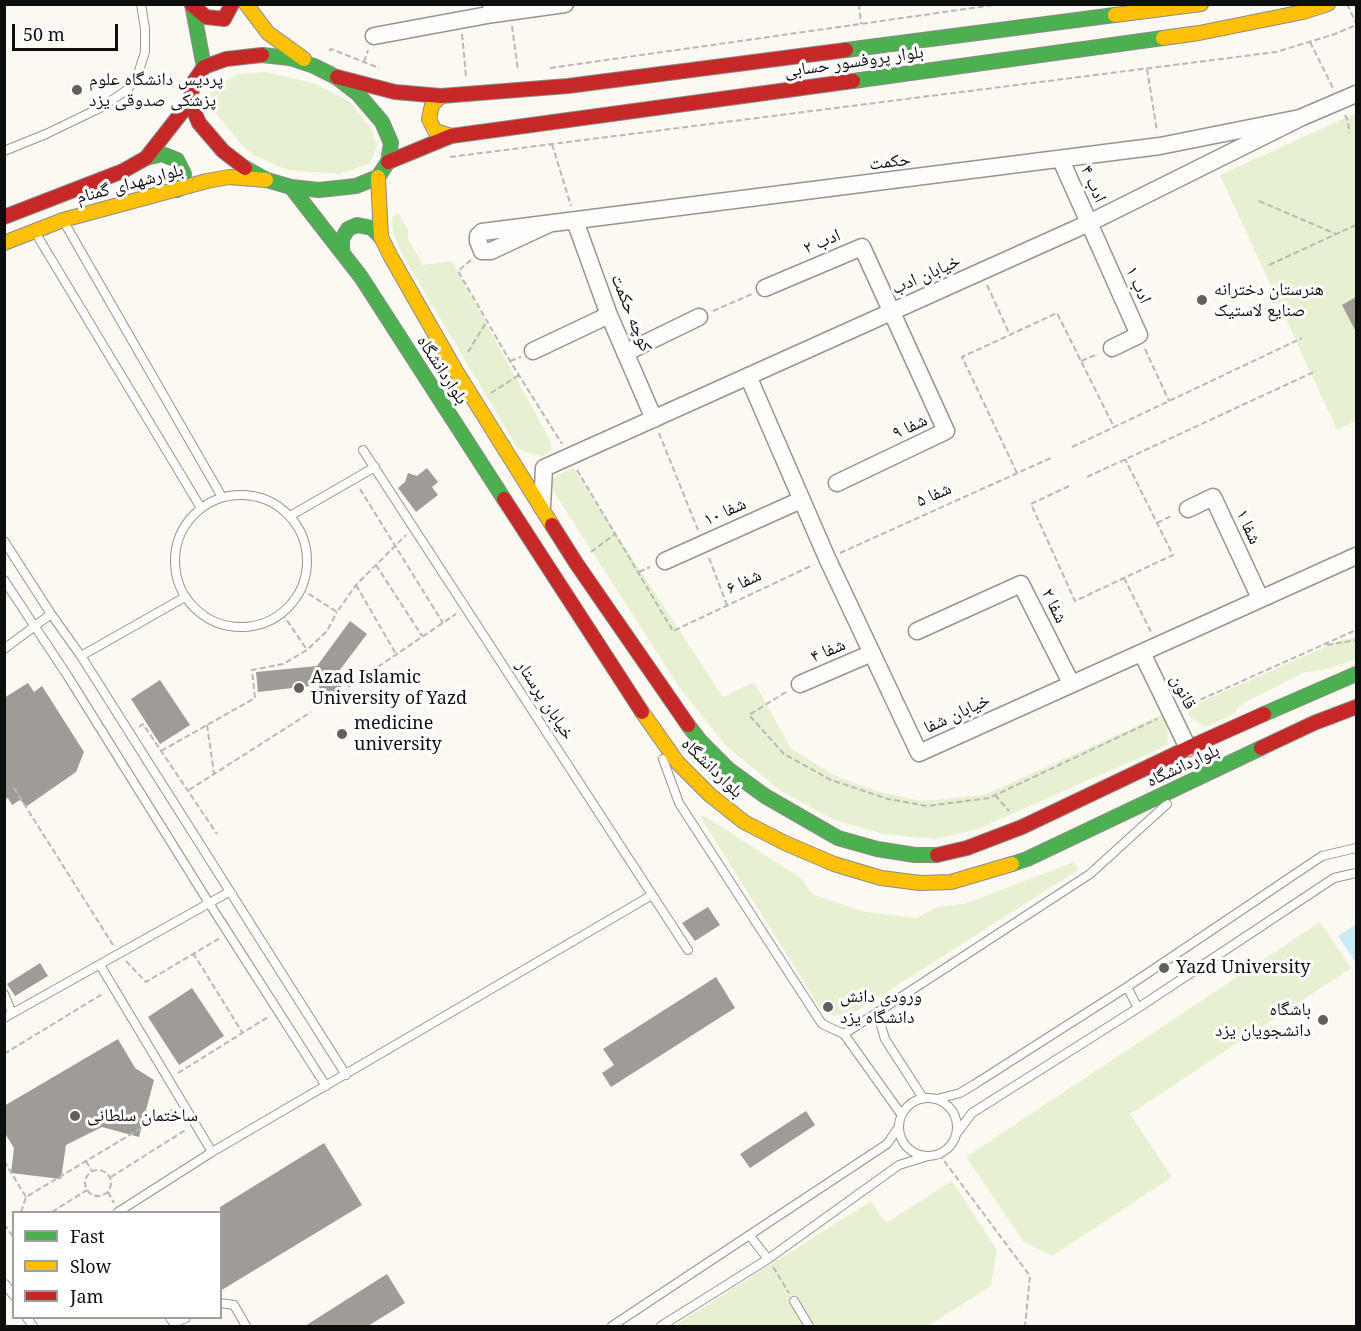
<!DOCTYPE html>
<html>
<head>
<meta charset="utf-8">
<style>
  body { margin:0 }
  #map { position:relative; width:1361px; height:1331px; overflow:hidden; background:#fcf9f2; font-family:"Noto Serif",serif }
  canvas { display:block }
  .frame { position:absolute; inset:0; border:6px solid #0e0e0e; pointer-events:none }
  .legend { position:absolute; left:12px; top:1211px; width:210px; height:108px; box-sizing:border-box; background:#fff; border:2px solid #9f9f9f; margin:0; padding:8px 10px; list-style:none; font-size:18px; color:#0e0e0e }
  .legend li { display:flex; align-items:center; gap:12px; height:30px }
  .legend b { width:30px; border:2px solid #9f9f9f }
  .scale { position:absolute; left:12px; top:24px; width:106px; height:27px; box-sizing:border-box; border:3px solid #0e0e0e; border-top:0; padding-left:8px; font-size:18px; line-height:21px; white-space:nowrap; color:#0e0e0e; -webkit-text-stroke:4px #fff; paint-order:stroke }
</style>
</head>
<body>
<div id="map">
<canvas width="1361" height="1331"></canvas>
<div class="frame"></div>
<ul class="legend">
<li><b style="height:8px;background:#4caf50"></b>Fast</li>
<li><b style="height:8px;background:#ffc107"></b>Slow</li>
<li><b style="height:8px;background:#c62828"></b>Jam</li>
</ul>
<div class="scale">50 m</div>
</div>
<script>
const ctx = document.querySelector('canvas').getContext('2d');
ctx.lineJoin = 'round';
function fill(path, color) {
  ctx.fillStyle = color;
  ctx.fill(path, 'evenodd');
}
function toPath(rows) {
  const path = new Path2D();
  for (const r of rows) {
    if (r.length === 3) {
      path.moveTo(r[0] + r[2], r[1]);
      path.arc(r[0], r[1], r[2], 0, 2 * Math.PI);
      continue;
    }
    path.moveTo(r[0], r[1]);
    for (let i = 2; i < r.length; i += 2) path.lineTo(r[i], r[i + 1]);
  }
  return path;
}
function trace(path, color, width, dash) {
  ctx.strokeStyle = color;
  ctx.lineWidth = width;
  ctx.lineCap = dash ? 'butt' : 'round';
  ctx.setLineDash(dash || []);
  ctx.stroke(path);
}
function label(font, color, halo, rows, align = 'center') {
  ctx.font = font + ' "Noto Serif","Noto Naskh Arabic",serif';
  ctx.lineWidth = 6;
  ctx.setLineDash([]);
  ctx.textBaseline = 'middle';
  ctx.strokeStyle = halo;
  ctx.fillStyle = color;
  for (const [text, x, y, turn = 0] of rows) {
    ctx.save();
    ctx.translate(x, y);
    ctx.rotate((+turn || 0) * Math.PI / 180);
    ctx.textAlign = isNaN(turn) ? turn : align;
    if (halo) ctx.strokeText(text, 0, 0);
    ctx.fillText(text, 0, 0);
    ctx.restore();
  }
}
fill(toPath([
  [265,72,313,83,349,101,372,129,377,146,370,163,340,174,287,170,253,155,242,145,216,113,209,91,237,74],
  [1356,113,1356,421,1337,430,1220,175],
  [398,213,408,230,408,239,423,265,452,261,550,440,552,451,543,456,525,452,518,449,403,256,393,233,392,217],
  [573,468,723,697,754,682,791,749,838,777,876,791,921,801,984,795,1167,712,1168,745,978,829,936,839,882,834,832,819,781,791,727,747,679,687,554,492,552,485,552,478],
  [1356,637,1356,659,1328,669,1306,672,1243,703,1233,714,1208,726,1203,726,1189,716,1187,710,1192,706,1320,649,1341,640],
  [703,815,801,878,812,894,865,912,917,918,937,907,964,904,1074,862,1078,870,852,1014,834,1016,821,1009,701,818],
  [1320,922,1351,968,1130,1114,1172,1177,1052,1256,1024,1242,966,1157],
  [952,1181,997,1250,991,1286,928,1326,674,1326,871,1201,886,1223]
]), '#e7f1d2');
fill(toPath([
  [1356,924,1356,963,1338,936]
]), '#c9eaf6');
fill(toPath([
  [1356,297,1356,332,1342,305],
  [427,468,438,482,432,487,438,495,416,512,398,488,405,482,408,473,417,476],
  [350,621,367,634,339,671,348,677,336,693,320,695,319,685,258,692,256,672,317,666],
  [160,680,190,725,160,744,131,699],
  [28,683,34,692,42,686,84,752,76,772,27,806,20,800,12,805,8,798,4,799,4,698],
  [708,907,720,925,695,941,682,923],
  [40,963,48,976,15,996,7,984],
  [716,977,735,1008,611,1087,602,1073,614,1065,603,1049],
  [192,988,224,1036,179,1065,148,1017],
  [118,1039,135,1068,154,1080,139,1137,102,1127,66,1145,61,1179,11,1173,14,1148,4,1132,4,1106],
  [806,1111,815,1125,750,1168,740,1154],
  [324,1143,362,1205,220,1291,220,1207],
  [387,1274,405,1303,368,1326,305,1326]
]), '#9f9c98');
const lane = toPath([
  [4,151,46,134,102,107,128,89,138,74,145,52,145,29,141,4],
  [64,222,222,497],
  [35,232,201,508],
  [363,450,688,950],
  [241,561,66],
  [290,516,375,467],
  [4,541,51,614,81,656,346,1075],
  [4,580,67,675,209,903,326,1086],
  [4,649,51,614],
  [81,656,185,597],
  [663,759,679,803,822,1024,844,1034,1090,874,1167,804],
  [100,965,212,1152],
  [1127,987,1138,1008],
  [4,994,12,1013],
  [877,1012,885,1039,923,1098],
  [4,1018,229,892],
  [844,1034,901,1114],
  [928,1127,29],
  [937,1099,960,1093,975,1084,1127,987,1322,856,1356,848],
  [957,1133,972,1113,1138,1008,1334,878,1356,873],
  [118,1212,212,1152,652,895],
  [750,1236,768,1259],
  [5,1284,14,1296],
  [794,1301,809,1326],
  [220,1303,234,1305,246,1326],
  [27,1318,33,1326],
  [170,1318,174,1323,186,1318],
  [612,1326,887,1144,898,1128],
  [661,1326,768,1259,899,1165,925,1157]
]);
const street = toPath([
  [491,4,493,14,565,4],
  [374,36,493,14],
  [1061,160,1139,335,1112,348],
  [575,221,609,315,654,419],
  [549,224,491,251,482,251,478,241,478,236,482,232,1160,146,1300,118],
  [765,288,862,247,946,431,837,483],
  [533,351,609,315],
  [625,353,699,317],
  [748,376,827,558,919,753,1356,556],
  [544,468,1089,223,1300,118,1356,94],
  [542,507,544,468],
  [1188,509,1213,497,1260,598],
  [665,561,801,500],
  [917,631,1021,584,1071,683],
  [1142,653,1188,748],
  [800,684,872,653]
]);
const fast = toPath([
  [192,4,204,67],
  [846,50,1115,15],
  [853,81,1163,38],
  [146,158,162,154,177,160,184,174,182,183,177,190],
  [245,168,267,180,291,187,319,190,356,186,378,177,388,162,391,143,382,122,358,94,336,77,314,66,290,58,262,55],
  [291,187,361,277,504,499],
  [342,252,342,239,348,229,357,225,372,228,381,237],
  [1264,714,1356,674],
  [688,725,701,742,728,769,765,796,838,838,877,849,915,855,937,855],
  [1012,864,1027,859,1261,748]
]);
const slow = toPath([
  [246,4,268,33,304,59],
  [1115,15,1201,4],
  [1163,38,1199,33,1303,12,1328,4],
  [441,96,432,105,429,119,435,131,451,136],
  [378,177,381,237,391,257,456,371,552,525],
  [4,243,63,220,207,181,229,177,266,180],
  [642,712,678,763,710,795,744,822,785,843,834,864,881,878,920,883,951,882,1012,864]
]);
const jam = toPath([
  [192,5,206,17,224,19,232,4],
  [337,77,395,92,441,96,568,86,846,50],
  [388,162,451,136,853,81],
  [245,168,223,151,199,123,190,102,193,83,204,67,226,59,262,55],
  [4,217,123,171,146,158,190,102],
  [504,499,642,712],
  [552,525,576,563,688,725],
  [1261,748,1314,723,1356,707],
  [937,855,967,848,1022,827,1188,748,1264,714]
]);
trace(lane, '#959491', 10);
trace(street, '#959491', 19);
trace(fast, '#8c8a87', 16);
trace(slow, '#8c8a87', 16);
trace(jam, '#8c8a87', 16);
trace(toPath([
  [859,4,861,24],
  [1347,4,1356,23],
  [512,26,518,71],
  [462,34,466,76],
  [1310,42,1333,88],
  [329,51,331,49,379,68],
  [364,62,368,50],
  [550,68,1001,4],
  [1147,69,1157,131],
  [1345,115,1348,121,1349,133],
  [552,144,571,206],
  [450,157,1276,52,1335,34,1356,25],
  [1259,201,1336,234],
  [471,260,458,271,510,361,562,444],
  [1269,265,1356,225],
  [987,285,1010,335],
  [713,311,752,294],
  [1145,349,1169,401],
  [468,352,487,321],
  [510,361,521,357],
  [1081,361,1098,354],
  [491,393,519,375],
  [659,433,698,530],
  [1072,447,1302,338],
  [577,470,673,631,813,565],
  [1017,473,962,357,1057,313,1114,427],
  [1087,477,1316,371],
  [1069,486,1031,504,1075,601,1173,555,1125,459],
  [360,489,443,623],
  [1157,523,1173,515],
  [591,552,615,534],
  [840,553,1053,457],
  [709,558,727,605],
  [376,565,422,636],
  [639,572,650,567],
  [1124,578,1151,632],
  [356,585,396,654],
  [301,589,337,612,356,585,406,535],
  [282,613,307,650],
  [1327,645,1356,640],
  [348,687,456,614],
  [786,692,749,715,784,754,831,780,888,799,927,806,989,798,1157,719],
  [1184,707,1356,630],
  [207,725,214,773],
  [139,727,143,724,217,834],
  [161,751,255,698,252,670,283,664,307,650,327,631,337,612],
  [14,788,113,945],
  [189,790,311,712],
  [995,795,1009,811],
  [193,953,242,1032],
  [126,961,146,982,220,938],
  [4,1054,104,993],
  [178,1073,268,1017],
  [939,1154,1030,1276,1025,1326],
  [4,1161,26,1197],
  [86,1161,92,1171],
  [98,1183,13],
  [111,1177,187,1129],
  [108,1192,114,1203],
  [21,1212,26,1197,173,1109],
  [52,1212,87,1190],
  [4,1224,14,1238],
  [773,1267,789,1293]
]), '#b8b8b6', 2, [6, 3]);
trace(lane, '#fffefd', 8);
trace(street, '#fffefd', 16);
trace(fast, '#4caf50', 14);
trace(slow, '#ffc107', 14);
trace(jam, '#c62828', 14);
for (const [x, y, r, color] of [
  [77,90,6,"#61605e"],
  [1202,300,6,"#61605e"],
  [299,688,6,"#61605e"],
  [342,734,6,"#61605e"],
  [1164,968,6,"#61605e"],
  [828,1007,6,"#61605e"],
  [1323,1020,6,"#61605e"],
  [75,1116,6,"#61605e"]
]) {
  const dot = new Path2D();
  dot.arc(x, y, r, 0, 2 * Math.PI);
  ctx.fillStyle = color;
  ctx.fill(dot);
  trace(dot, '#fff', 2);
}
label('18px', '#0e0e0e', '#fff', [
  ["بلوار پروفسور حسابی",854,62,-8],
  ["حکمت",890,162,-7],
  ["بلوارشهدای گمنام",130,184,-15],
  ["ادب ۴",1093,184,66],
  ["ادب ۲",822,242,-23],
  ["خیابان ادب",926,275,-24],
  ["ادب ۱",1138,285,66],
  ["کوچه حکمت",631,313,68],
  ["بلواردانشگاه",442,370,57],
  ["شفا ۹",910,427,-25],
  ["شفا ۵",934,495,-24],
  ["شفا ۱۰",725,512,-24],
  ["شفا ۱",1248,527,65],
  ["شفا ۶",744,582,-25],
  ["شفا ۲",1054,606,64],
  ["شفا ۴",828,651,-23],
  ["قانون",1183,692,64],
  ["خیابان پرستار",545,700,57],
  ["خیابان شفا",957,714,-25],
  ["بلواردانشگاه",1183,766,-25],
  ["بلواردانشگاه",712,768,44]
]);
label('18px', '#0e0e0e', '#fff', [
  ["پردیس دانشگاه علوم",89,80],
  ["پزشکی صدوقی یزد",89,101],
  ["هنرستان دخترانه",1214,290],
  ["صنایع لاستیک",1214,311],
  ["Azad Islamic",311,678],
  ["University of Yazd",311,699],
  ["medicine",354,724],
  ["university",354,745],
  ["Yazd University",1176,968],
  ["ورودی دانش",840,997],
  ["دانشگاه یزد",840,1018],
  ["باشگاه",1311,1010,"right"],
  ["دانشجویان یزد",1311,1031,"right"],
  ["ساختمان سلطانی",87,1116]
], 'left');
</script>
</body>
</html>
